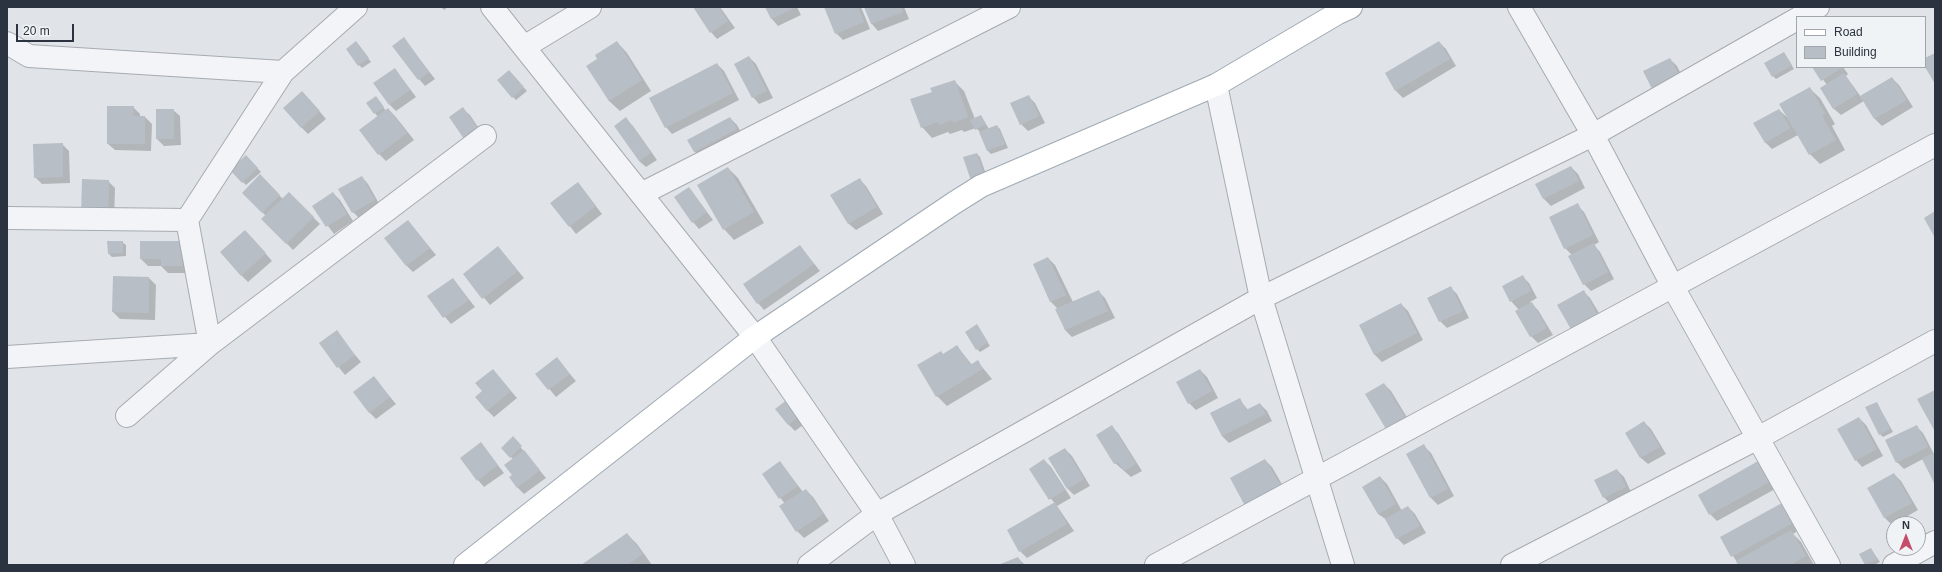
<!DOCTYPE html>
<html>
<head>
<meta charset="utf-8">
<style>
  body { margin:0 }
  #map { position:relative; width:1942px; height:572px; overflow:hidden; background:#e0e4e8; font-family:Helvetica,sans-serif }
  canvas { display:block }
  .frame { position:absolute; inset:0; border:8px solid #2a333f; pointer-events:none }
  .legend { position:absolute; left:1796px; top:16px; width:130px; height:52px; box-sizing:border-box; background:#f0f3f6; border:1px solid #a1a6ad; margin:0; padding:5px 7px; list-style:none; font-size:12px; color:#2a333f }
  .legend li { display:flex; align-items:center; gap:8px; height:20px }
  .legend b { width:20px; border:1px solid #a1a6ad }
  .north { position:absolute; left:1886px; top:516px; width:40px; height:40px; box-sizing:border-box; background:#f0f3f6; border:1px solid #a1a6ad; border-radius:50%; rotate:0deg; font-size:11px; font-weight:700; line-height:16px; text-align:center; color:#2a333f }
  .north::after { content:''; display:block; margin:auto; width:14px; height:18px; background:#c54d6b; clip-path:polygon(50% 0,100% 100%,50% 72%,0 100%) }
  .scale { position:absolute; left:16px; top:24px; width:58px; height:18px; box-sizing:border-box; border:2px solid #2a333f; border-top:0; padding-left:5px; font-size:12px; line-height:14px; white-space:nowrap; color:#2a333f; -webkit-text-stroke:3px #f0f3f6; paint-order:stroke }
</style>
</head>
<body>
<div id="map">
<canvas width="1942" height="572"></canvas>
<div class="frame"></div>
<ul class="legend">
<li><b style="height:5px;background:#fff"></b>Road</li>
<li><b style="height:11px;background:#b8bec5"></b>Building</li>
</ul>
<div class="north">N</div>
<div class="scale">20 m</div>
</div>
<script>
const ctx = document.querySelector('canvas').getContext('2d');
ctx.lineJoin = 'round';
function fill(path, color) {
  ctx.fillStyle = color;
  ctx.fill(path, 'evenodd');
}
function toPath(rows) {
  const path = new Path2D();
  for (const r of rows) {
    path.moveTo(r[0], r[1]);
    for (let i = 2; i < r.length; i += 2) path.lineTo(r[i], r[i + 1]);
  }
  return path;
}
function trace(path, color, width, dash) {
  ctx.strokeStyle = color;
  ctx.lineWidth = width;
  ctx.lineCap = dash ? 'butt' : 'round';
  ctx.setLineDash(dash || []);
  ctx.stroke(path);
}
fill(toPath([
  [441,7,448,7,444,10],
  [695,7,720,7,735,28,717,39,711,32],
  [766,7,797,7,801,15,778,26,772,19],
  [825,7,861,7,870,29,843,40,836,33],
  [865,7,904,7,909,19,878,31,872,24],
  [404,39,435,79,425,86,419,79],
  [617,42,627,53,651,91,620,111,609,101,587,66,598,59],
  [1439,42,1446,49,1456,66,1403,98,1396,91,1386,73],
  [359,46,371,62,362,68,359,65],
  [1784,53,1794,69,1776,79,1773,76],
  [749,57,756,64,773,98,759,104,753,97],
  [1670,59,1677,66,1686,84,1644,72],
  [717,64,724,71,739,100,672,134,666,127],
  [1814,67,1843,67,1848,74,1846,76,1861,97,1892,78,1899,85,1913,107,1882,126,1875,119,1864,101,1841,115,1834,109,1821,88,1827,85],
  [395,69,416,97,396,111,389,104],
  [512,75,527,91,516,100,513,97],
  [954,81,964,91,975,119,981,116,989,129,997,126,1000,129,1008,148,991,154,988,151,980,132,976,128,964,132,962,130,950,134,948,132,932,138,922,127,933,92],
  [1809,88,1820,98,1835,124,1832,126,1845,150,1820,164,1810,154,1798,135,1772,149,1765,142,1779,110,1789,119],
  [1028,96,1035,103,1045,123,1028,131,1021,124],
  [309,99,326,119,308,134,301,127],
  [379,101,386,111,388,109,395,116,414,140,386,161,379,154,378,117,368,104],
  [133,107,140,114,140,117,145,117,152,124,151,151,115,150,108,144],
  [463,109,470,115,484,136,450,117],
  [173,110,180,116,181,145,164,146,157,139],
  [730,118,737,125,743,136,702,159,695,152,688,140],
  [626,119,633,126,657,160,646,167,639,161],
  [62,144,69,151,70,183,42,184,35,177],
  [977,154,980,157,988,180,964,158],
  [246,156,261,172,246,185,231,170],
  [1571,167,1578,174,1585,188,1551,206,1544,199,1536,184],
  [728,168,738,178,764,223,734,240,724,229],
  [260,176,283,199,289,193,320,224,293,250,263,219,266,216,243,193],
  [362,177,368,184,381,207,360,219,353,212],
  [859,179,866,186,883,214,856,230,849,224,832,195],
  [108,181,115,188,114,222,89,221],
  [578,183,602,214,576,234,552,203],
  [689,188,713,220,699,229,693,222],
  [333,193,340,200,353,221,334,234,313,206],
  [1577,205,1584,212,1599,242,1594,245,1600,252,1614,279,1591,291,1584,284,1572,255,1565,248],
  [408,221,436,255,413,272,406,265],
  [252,238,272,261,248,282,241,275],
  [122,242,126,245,126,256,112,257,109,254],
  [183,242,190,273,168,273,161,266,148,266,141,259],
  [800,246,820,271,764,310,758,303],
  [504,254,524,278,490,305,464,274],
  [1048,258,1055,265,1073,302,1098,291,1105,298,1115,318,1072,337,1065,330,1058,309,1051,302,1034,265],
  [114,277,149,278,156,285,155,320,120,319,113,312],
  [1523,277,1529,283,1537,298,1530,302,1538,310,1553,335,1538,343,1531,336,1517,311,1519,310,1511,301],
  [453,279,475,307,451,324,428,297],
  [1450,287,1457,294,1469,318,1447,328,1440,321],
  [1583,291,1590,298,1605,323,1580,337],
  [1401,304,1408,311,1423,340,1382,362,1375,355,1360,325],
  [977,326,990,346,980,352,977,349],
  [336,332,361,362,345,375,320,344],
  [957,346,972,365,978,362,992,379,947,406,937,396,943,355],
  [557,359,576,381,556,397,537,374],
  [1200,370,1207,377,1218,398,1196,410,1189,403],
  [499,377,517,398,494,417,487,410,484,391],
  [1384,384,1391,391,1411,424,1387,428],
  [380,385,396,404,376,419,369,412],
  [792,397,811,419,795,431,788,424],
  [1240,400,1248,410,1260,404,1267,411,1272,421,1229,443,1222,436,1211,414],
  [1877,403,1893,432,1883,437,1880,434],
  [1859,418,1866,425,1883,456,1862,467,1856,460],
  [1644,422,1651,429,1666,454,1648,464,1641,458,1627,433],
  [1111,426,1118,433,1142,471,1131,477,1115,463],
  [1916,426,1923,433,1934,454,1935,453,1935,482,1923,459,1904,469,1897,462],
  [513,438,546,478,524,494,517,487,513,475,513,459,502,448],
  [481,444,504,473,484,487,478,480],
  [1424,446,1431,453,1454,496,1438,505,1431,498,1407,454],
  [1065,449,1072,456,1090,486,1074,495,1068,489],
  [1044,460,1051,467,1071,498,1057,506,1074,531,1027,558,1020,551,1055,504,1030,469],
  [1265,460,1272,467,1287,493,1231,478],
  [780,462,803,492,806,490,813,497,829,521,804,538,797,531,785,504,763,474],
  [1766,468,1777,488,1717,521,1710,514,1699,495],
  [1617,470,1624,477,1632,494,1610,504,1604,497],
  [1894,474,1901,481,1918,510,1892,525,1885,518,1868,489],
  [1380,477,1387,484,1402,511,1408,507,1415,514,1426,533,1404,545,1397,538,1387,520,1378,514,1363,487],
  [1782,505,1799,530,1793,534,1801,542,1814,565,1739,565,1721,538],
  [627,534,637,544,652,565,583,565],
  [1871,549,1880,562,1874,565,1866,565],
  [1018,558,1025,565,1001,565]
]), '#0003');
fill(toPath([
  [693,7,719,7,728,21,710,33],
  [765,7,794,7,794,8,771,19],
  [824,7,858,7,864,22,835,34],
  [864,7,901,7,903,12,871,24],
  [404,37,429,72,418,80,392,46],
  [356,41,369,58,358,66,346,49],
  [617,41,642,80,609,101,586,66,597,59,595,55],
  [1439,41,1450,59,1395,91,1385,73],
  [1784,52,1792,65,1772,77,1764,63],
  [1935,53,1935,84,1925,67,1925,58],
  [749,56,767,91,752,98,734,64],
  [1670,58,1680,77,1653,91,1643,71],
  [717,63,733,93,665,128,649,98],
  [1812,67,1843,67,1821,81],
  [395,68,410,90,389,105,373,83],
  [509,70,524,87,512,98,497,80],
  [1844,73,1857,94,1833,109,1820,88],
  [1892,77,1907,100,1874,119,1860,96],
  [955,80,968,117,953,123,952,120,939,125,938,122,921,128,910,99,932,92,930,88],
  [1810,87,1825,114,1822,116,1836,140,1809,155,1779,104],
  [302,91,320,111,301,128,283,108],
  [1029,95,1039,116,1020,125,1010,103],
  [376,96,384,107,374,114,366,103],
  [107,106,134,106,133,116,145,116,145,144,107,144],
  [463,107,478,129,464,139,449,117],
  [388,108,407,133,378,155,359,130],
  [156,109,174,109,174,139,156,139],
  [1779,109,1790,128,1765,143,1753,123],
  [981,115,986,124,975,130,970,120],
  [626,117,651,153,639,161,614,126],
  [730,117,737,129,694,152,687,140],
  [997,125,1005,144,987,151,979,132],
  [63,143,63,177,34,178,33,144],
  [977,153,985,177,971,181,963,157],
  [246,155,258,168,242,183,230,170],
  [1571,166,1579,181,1543,199,1535,184],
  [728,167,754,212,723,230,697,185],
  [260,174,280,195,262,213,242,193],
  [362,176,375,200,352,213,338,189],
  [860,178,877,207,848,224,830,195],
  [82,179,109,180,108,216,81,215],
  [578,182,596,206,569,227,550,203],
  [689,187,707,212,692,223,674,197],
  [289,192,314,217,286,244,261,219],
  [333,192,347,214,326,227,312,206],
  [1578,203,1593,235,1564,249,1549,217],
  [1935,211,1935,238,1924,218],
  [408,220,430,248,406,266,384,238],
  [245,230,266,253,241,276,220,252],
  [107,241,123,241,123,253,108,254],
  [140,241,183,241,183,266,161,266,161,259,140,259],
  [1594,243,1608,272,1583,285,1568,256],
  [800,245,814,264,757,304,743,284],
  [498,246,518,271,482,299,463,274],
  [1048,257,1066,295,1050,302,1033,264],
  [1523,275,1531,291,1510,302,1502,286],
  [113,276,149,277,149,313,112,312],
  [453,278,469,300,443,318,427,296],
  [1451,286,1463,311,1439,322,1427,298],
  [1099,290,1108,311,1065,330,1055,309],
  [1584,290,1598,316,1572,331,1557,305],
  [1532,302,1547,328,1530,337,1515,311],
  [1401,303,1417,333,1374,355,1359,325],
  [977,324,988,342,976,350,965,332],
  [337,330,355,355,337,368,319,343],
  [957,345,970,365,978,360,983,369,936,397,917,365,941,351,943,354],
  [557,357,570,374,548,390,535,374],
  [493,369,511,391,487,411,475,397,482,391,475,383],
  [1200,369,1212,391,1188,404,1176,382],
  [374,376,390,397,369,413,353,392],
  [1384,383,1405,417,1386,429,1365,394],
  [1935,390,1935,432,1917,399],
  [792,396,804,412,788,425,775,409],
  [1240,398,1246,410,1260,403,1266,414,1222,436,1210,413],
  [1877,402,1890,429,1879,435,1865,407],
  [1859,417,1877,449,1855,461,1837,429],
  [1644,421,1660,447,1640,458,1625,433],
  [1112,425,1136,464,1124,471,1118,462,1114,464,1096,435],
  [1917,425,1928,447,1896,463,1885,440],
  [513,436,522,446,510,458,501,448],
  [481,442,498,465,477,481,460,458],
  [1424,444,1448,489,1430,498,1406,454],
  [1065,448,1084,479,1067,489,1048,458],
  [524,450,540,470,517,488,509,477,512,475,504,465],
  [1935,452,1935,485,1922,459],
  [1044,459,1065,490,1049,500,1029,469],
  [1265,459,1281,486,1245,506,1230,478],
  [1760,460,1771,481,1709,515,1698,495],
  [780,461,798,486,779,499,762,474],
  [1617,469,1626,487,1603,498,1594,480],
  [1894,473,1912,503,1884,518,1867,488],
  [1380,476,1396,504,1378,514,1362,487],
  [806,489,823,514,796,532,779,506],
  [1055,502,1067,524,1019,552,1007,530],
  [1782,503,1793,523,1731,557,1720,537],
  [1408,506,1420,526,1396,539,1385,519],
  [1791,530,1806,556,1790,565,1738,565,1736,561],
  [627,533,643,554,627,565,581,565],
  [1871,548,1877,559,1865,565,1859,554],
  [1018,557,1022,565,998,565]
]), '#b8bec5');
const minor = toPath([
  [492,7,755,337,877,514,904,565],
  [1519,7,1593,135,1673,287,1829,565],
  [1800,17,1818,7],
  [7,43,29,56,283,72],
  [524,47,590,7],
  [1216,85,1261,298,1343,565],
  [641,194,1009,7],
  [7,218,187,220],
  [7,357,210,344,187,220,283,72,356,7],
  [127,416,210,344,485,136],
  [809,565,877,514,1261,298,1593,135,1797,19],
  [1156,565,1935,145],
  [1512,565,1758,438,1935,341],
  [1894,565,1935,542]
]);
const major = toPath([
  [465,565,755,337,954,203,981,186,1216,85,1338,13,1351,7]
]);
trace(minor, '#a6abb2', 24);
trace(major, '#a0aab3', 24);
trace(minor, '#f3f4f7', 22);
trace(major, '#fff', 22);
</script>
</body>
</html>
